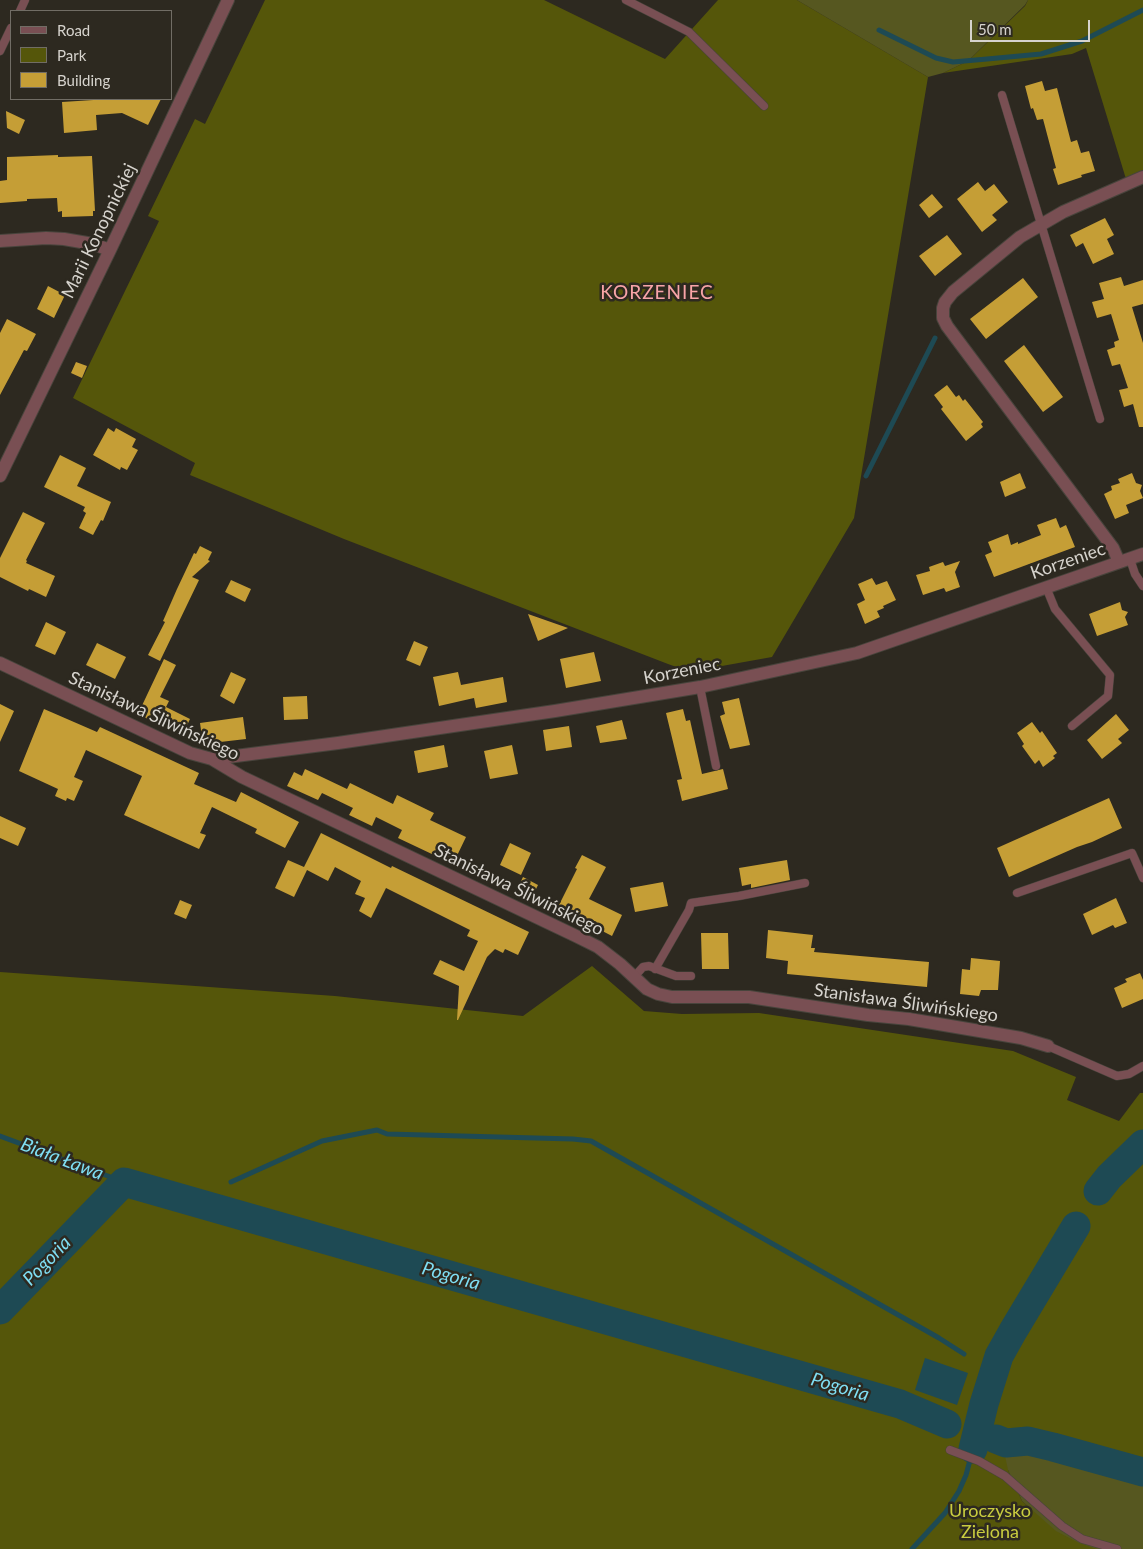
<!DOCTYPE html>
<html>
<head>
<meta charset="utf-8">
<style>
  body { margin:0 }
  #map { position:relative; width:1143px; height:1549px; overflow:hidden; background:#2d2920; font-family:Lato,sans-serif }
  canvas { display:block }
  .legend { position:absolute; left:10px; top:10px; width:162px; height:90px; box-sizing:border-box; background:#2d2920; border:1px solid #716d65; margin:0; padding:6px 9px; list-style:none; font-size:15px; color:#d6d3cd }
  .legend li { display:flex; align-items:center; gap:10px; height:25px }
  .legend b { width:25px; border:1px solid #716d65 }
  .scale { position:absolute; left:970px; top:20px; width:120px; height:22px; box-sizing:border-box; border:2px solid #d6d3cd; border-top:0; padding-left:6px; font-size:15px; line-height:18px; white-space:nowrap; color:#d6d3cd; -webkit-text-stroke:4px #2d2920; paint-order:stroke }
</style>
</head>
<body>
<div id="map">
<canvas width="1143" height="1549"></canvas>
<ul class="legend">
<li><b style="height:6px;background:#794f53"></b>Road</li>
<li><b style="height:14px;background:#55560a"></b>Park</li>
<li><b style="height:14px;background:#c59e36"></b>Building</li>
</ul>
<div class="scale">50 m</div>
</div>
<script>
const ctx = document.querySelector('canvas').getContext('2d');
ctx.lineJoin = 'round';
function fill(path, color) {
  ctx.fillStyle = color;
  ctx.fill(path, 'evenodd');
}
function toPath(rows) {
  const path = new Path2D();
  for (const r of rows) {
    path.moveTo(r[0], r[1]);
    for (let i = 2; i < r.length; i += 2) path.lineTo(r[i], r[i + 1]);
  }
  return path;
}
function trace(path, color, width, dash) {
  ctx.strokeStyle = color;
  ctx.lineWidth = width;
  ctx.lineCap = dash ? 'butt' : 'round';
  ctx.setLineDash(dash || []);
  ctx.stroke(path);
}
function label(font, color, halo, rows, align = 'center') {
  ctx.font = font + ' Lato,sans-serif';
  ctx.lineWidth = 5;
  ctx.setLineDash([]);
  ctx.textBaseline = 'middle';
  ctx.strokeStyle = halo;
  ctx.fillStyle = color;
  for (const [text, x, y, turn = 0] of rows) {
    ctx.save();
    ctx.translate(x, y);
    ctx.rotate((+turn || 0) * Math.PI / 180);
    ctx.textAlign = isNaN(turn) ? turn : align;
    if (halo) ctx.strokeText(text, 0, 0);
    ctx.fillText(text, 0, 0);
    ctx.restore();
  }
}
fill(toPath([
  [265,0,544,0,665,59,718,0,797,0,928,77,854,518,772,657,694,671,682,669,668,664,344,539,190,475,195,463,73,398,159,221,148,216,195,119,205,124],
  [1028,0,1143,0,1143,170,1126,179,1086,48,1072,54,943,73,968,61,1025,6],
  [592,966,644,1011,682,1014,759,1013,1013,1051,1076,1077,1067,1100,1119,1121,1140,1093,1143,1093,1143,1484,1022,1448,1008,1470,1022,1501,1031,1509,1126,1549,0,1549,0,972,335,996,523,1016]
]), '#55560a');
fill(toPath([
  [797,0,1028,0,1025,5,968,61,943,73,928,77],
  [1022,1448,1143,1484,1143,1549,1097,1549,1079,1543,1056,1531,1022,1501,1008,1470,1004,1451]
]), '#565720');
fill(toPath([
  [925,1358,968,1373,957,1405,915,1390]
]), '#1e4a54');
trace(toPath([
  [879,30,936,58,953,62,987,59,1041,54,1082,41,1143,10],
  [866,476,935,338],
  [0,1136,124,1182],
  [231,1182,322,1141,377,1130,387,1134,573,1139,591,1141,939,1338,964,1354],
  [988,1368,994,1371],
  [912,1549,945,1513,959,1491,966,1475,973,1449]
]), '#1e4a54', 5);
trace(toPath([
  [1098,1191,1109,1177,1143,1144],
  [0,1310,124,1182,900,1404,947,1424],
  [996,1439,1006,1443,1028,1441,1053,1447,1143,1472],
  [973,1449,984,1404,999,1356,1013,1331,1076,1226]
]), '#1e4a54', 29);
fill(toPath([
  [1042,81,1045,91,1057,88,1071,142,1077,140,1081,153,1089,151,1095,171,1081,175,1082,177,1058,185,1053,169,1056,168,1043,119,1037,120,1033,108,1031,109,1025,86],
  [109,99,161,99,148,125,122,113,96,115,97,130,64,133,62,102],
  [6,111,25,120,19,134,7,128],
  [58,155,58,157,92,156,95,211,93,211,93,216,62,217,62,211,58,212,57,198,27,199,27,201,0,203,0,181,7,180,7,157],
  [978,182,985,191,994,184,1008,202,992,215,997,220,982,232,957,199],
  [932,194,943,207,929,218,919,205],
  [1105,218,1114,235,1107,239,1114,254,1093,264,1083,243,1076,247,1070,235],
  [947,235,962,254,935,276,919,256],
  [1121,277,1124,286,1143,280,1143,304,1132,307,1143,343,1143,427,1139,427,1133,404,1124,407,1119,390,1128,388,1120,364,1112,366,1107,350,1115,347,1114,342,1119,340,1111,314,1097,318,1092,302,1104,299,1099,283],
  [1023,278,1038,297,986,339,970,319],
  [48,286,65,295,54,318,37,309],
  [7,319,36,334,27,351,24,350,0,395,0,333],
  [1024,345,1063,397,1043,412,1004,361],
  [76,362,87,366,82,378,71,373],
  [947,385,956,397,959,395,963,401,965,399,983,422,981,424,983,427,966,441,941,409,943,407,934,395],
  [108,428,114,432,116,428,136,439,132,447,138,450,127,470,121,467,120,470,93,455],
  [60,455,86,468,77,486,111,502,103,521,101,520,93,535,79,528,86,513,83,511,85,507,44,487],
  [1020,473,1026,488,1005,497,1000,482],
  [1132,473,1136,483,1142,485,1140,491,1143,498,1126,505,1129,513,1115,519,1104,494,1112,490,1111,486,1120,483,1118,479],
  [23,512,45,523,26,560,27,561,26,563,55,576,46,597,29,589,28,591,0,577,0,558],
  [1056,518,1060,528,1066,525,1075,547,994,577,985,555,992,552,988,542,1008,534,1011,545,1018,542,1018,544,1041,535,1037,525],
  [200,546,212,552,208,560,210,561,192,577,199,580,160,661,148,655,165,622,163,621,177,589,194,553,196,554],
  [960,561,955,572,960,587,946,592,944,588,923,595,916,575,930,571,929,567,943,562,945,566],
  [872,578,876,585,887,581,896,600,883,606,884,608,877,611,880,617,865,624,857,604,865,600,858,584],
  [231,580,251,589,245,602,225,592],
  [1120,602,1122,610,1128,612,1125,617,1128,625,1097,636,1089,614],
  [528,614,568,628,538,641],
  [46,622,66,632,55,655,35,646],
  [414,641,428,647,420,666,406,660],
  [97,643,126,657,115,679,86,665],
  [594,652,601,681,566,688,560,659],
  [164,659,176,665,160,697,169,701,166,707,190,719,182,736,138,714],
  [231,672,246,679,234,704,220,696],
  [458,672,461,685,503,677,507,702,476,708,474,698,439,706,433,677],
  [307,696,308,719,284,720,283,697],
  [739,698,750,745,730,749,720,716,725,714,722,702],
  [0,704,14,711,0,742],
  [44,709,97,732,100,727,199,773,194,784,236,802,241,792,299,822,285,848,255,833,257,829,212,807,200,833,206,835,199,849,124,815,142,776,86,750,74,777,83,781,74,801,67,798,66,801,55,796,58,789,19,771],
  [683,709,686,721,690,720,702,774,723,769,728,789,682,801,677,780,682,779,666,713],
  [1116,714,1129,730,1118,739,1122,743,1102,759,1087,740],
  [243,717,246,739,203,744,200,723],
  [622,720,627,739,600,743,596,726],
  [1032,722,1040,733,1042,731,1057,753,1053,756,1055,758,1043,767,1039,760,1035,764,1022,746,1024,744,1017,733],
  [569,726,572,747,546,751,543,730],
  [444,745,448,767,418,773,414,751],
  [512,745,518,774,490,779,484,751],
  [305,769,347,789,350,783,393,804,397,795,434,813,430,820,466,837,453,864,398,838,402,830,376,817,372,826,349,815,353,808,322,793,318,800,287,786,294,772,302,776],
  [1109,798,1122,828,1092,842,1077,847,1009,877,997,848],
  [0,816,26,828,18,846,0,838],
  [321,833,391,868,392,866,529,932,518,955,505,949,503,953,495,949,487,957,458,1020,457,1020,459,986,433,974,440,960,464,971,478,941,467,936,470,930,386,888,371,918,359,911,365,898,355,894,361,881,335,867,328,881,307,870,294,897,275,888,288,860,304,867],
  [510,843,531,853,521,875,500,865],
  [582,855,606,867,589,899,622,915,612,936,579,919,577,923,555,913,577,869,575,868],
  [787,860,790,880,751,888,751,884,742,886,739,868],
  [523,877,538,885,530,901,515,894],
  [663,882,668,906,635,912,630,888],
  [1116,898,1127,923,1115,928,1113,925,1092,935,1083,914],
  [180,900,192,905,186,919,174,914],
  [768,930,813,935,811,948,815,948,814,952,929,962,927,987,787,974,788,961,766,958],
  [701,933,728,933,729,969,702,969],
  [971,958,1000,961,998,990,981,990,979,996,960,994,962,969,970,970],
  [1140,973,1143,980,1143,999,1122,1008,1114,988,1127,982,1125,979]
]), '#c59e36');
const lane = toPath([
  [626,0,689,32,764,106],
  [20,11,25,0],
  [0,51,11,28],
  [1002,95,1100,419],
  [1130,559,1135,574,1143,586],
  [1046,587,1055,609,1110,675,1108,696,1072,726],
  [700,687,716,766],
  [1017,893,1132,853,1143,878],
  [655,969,689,910,691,903,739,896,805,883],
  [634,977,643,967,649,966,676,976,691,976],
  [1048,1046,1117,1076,1129,1074,1143,1066],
  [950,1450,979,1461,1005,1476,1062,1526,1082,1539,1117,1549]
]);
const street = toPath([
  [0,241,46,238,64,239,93,244,110,250],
  [0,476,110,250,228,0],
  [1119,562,1113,548,947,326,943,318,943,308,945,302,953,292,1020,237,1063,212,1143,177],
  [0,663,190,753,212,759,242,777,576,936,598,947,620,964,647,989,658,994,672,997,749,997,868,1015,909,1019,1021,1038,1048,1046],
  [212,759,338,743,555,711,700,687,857,653,1143,554]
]);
trace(lane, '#48443c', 9);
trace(street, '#48443c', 14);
trace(lane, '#794f53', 8);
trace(street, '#794f53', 12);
label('18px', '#d6d3cd', '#2d2920', [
  ["Marii Konopnickiej",99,231,-64],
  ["Korzeniec",1068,561,-19],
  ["Korzeniec",682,671,-11],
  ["Stanisława Śliwińskiego",154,716,25],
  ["Stanisława Śliwińskiego",519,890,26],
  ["Stanisława Śliwińskiego",906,1003,8]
]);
label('18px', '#c9cc3f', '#2d2920', [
  ["Uroczysko",990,1511],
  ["Zielona",990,1532]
]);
ctx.letterSpacing = '1px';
label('19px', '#f8a4a7', '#2d2920', [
  ["KORZENIEC",657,293]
]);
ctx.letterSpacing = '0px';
label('italic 19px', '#7fdef3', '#2d2920', [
  ["Biała Ława",62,1159,21],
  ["Pogoria",47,1261,-46],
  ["Pogoria",451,1276,16],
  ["Pogoria",840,1387,16]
]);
</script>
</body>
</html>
